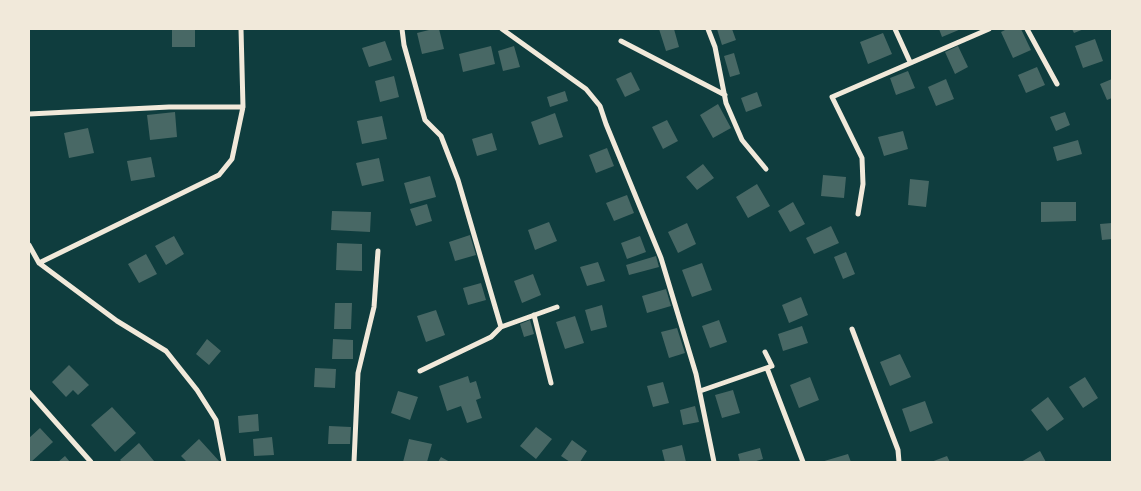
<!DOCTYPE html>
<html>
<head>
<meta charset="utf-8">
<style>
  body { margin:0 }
  #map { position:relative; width:1141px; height:491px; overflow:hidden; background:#0f3d3e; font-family:Commissioner,sans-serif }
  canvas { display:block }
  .frame { position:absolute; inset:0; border:30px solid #f1e9da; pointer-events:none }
</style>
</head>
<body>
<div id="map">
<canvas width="1141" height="491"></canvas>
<div class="frame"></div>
</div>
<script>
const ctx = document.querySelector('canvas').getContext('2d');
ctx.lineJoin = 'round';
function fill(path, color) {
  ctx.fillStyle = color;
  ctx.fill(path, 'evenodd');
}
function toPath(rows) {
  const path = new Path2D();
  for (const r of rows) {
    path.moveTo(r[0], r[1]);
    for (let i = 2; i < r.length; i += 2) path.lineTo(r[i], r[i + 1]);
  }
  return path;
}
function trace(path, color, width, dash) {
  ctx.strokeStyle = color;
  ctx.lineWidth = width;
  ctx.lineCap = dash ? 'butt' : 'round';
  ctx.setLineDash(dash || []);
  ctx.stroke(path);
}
fill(toPath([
  [172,29,195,29,195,47,172,47],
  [433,29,439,29,444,49,422,54,417,33],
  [659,29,674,29,679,47,666,51],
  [717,29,732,29,736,40,722,45],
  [939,29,961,29,942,37],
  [1007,29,1021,29,1031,50,1013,58,1001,32],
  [1072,29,1084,29,1074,33],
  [883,33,892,54,868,64,860,42],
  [1095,39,1103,61,1083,68,1075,46],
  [385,41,392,60,369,67,362,48],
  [491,46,495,64,463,72,459,54],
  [514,46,520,67,503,71,498,51],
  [958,46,968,67,955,74,945,52],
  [734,53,740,74,730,77,724,56],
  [1037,67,1045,85,1026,93,1018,75],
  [908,71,915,88,896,95,890,78],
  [631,72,640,90,625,97,616,79],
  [394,76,399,97,380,102,375,81],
  [946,79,954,99,936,106,928,87],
  [1112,79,1112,98,1107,100,1100,84],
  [565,91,568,101,550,107,547,97],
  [757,92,762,106,746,112,741,98],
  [718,104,731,128,713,138,700,115],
  [175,112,177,137,150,140,147,115],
  [1065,112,1070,125,1056,131,1050,117],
  [555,113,563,137,539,145,531,122],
  [382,116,387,139,362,144,357,121],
  [667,120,678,141,663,149,652,127],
  [88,128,94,153,69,158,64,133],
  [903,131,908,149,884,156,878,137],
  [492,133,497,150,477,156,472,139],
  [1078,140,1082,154,1057,161,1053,147],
  [607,148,614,166,596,173,589,155],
  [151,157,155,177,131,181,127,161],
  [379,158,384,181,362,186,356,163],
  [703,164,714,178,697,190,686,177],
  [823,175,846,177,844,198,821,196],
  [430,176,436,197,410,204,404,183],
  [910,179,929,181,926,207,908,205],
  [757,184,770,206,748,218,736,197],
  [627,195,634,213,614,221,606,203],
  [793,202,805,224,790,232,778,211],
  [1041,202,1076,202,1076,221,1041,222],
  [427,204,432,221,416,226,410,209],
  [332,211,371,212,370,232,331,230],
  [549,222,557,241,535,250,528,230],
  [687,223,696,244,678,253,668,232],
  [1112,223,1112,239,1102,240,1100,224],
  [831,226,839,243,814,254,806,238],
  [470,235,476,255,455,261,449,242],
  [174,236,184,254,166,265,155,246],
  [640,236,646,252,627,259,621,243],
  [337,243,362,244,362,271,336,270],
  [846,252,855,274,843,279,834,257],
  [146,254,157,274,139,283,128,264],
  [656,256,659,267,629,275,626,265],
  [598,262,605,281,587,286,580,267],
  [702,263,712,290,692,297,682,270],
  [533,274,541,295,522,303,514,281],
  [481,283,486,300,468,305,463,288],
  [666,289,671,306,647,313,642,296],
  [801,297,808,315,789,323,782,305],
  [335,303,352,303,351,329,334,329],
  [602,305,607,327,591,331,585,310],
  [436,310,445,335,426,342,417,316],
  [575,316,584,343,565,349,556,322],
  [530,320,534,334,524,337,520,324],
  [719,320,727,342,710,348,702,326],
  [802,326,808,343,783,351,778,334],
  [677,328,685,353,669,358,661,332],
  [207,339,221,351,209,365,196,354],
  [333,339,353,340,353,359,332,359],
  [900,354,911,377,890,386,880,362],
  [69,365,89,385,78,395,73,390,66,397,52,382],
  [315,368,336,369,335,388,314,387],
  [468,376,470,383,476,381,481,398,476,400,482,418,467,423,461,406,447,411,439,386],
  [810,377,819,400,799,408,790,385],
  [1085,377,1098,398,1083,408,1069,387],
  [663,382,669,403,653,407,647,386],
  [733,390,740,413,722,418,715,395],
  [398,391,418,397,410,420,391,413],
  [1048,397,1064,419,1047,431,1031,410],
  [925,401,933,423,910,432,902,409],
  [695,406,699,422,683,425,680,410],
  [112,407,136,433,115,452,91,425],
  [258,414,259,431,239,433,238,416],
  [329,426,351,427,350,444,328,444],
  [536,427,552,439,536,459,520,446],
  [40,428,53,442,31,462,29,462,29,438],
  [272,437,274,455,254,456,253,439],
  [199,439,220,462,187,462,181,456],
  [409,439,432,444,427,462,403,462],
  [572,440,587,451,580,462,570,462,561,456],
  [139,443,154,461,152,462,122,462,120,460],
  [682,445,686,462,665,462,662,450],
  [760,448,763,459,753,462,740,462,738,454],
  [1040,451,1046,462,1021,462],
  [848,454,851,462,821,462],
  [65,456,70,462,58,462],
  [947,456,950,462,931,462],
  [441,457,450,462,438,462]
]), '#486865');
trace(toPath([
  [402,29,404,45,425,120,441,136,458,180,501,327,491,337,420,371],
  [502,29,586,89,600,106,606,124,661,258,696,374,714,462],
  [708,29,715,47,726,103,742,140,766,169],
  [895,29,910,62],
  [1027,29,1057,84],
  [621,41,725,95],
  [29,114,169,107,243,107,241,29],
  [858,214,863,184,862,158,832,97,989,29],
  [29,245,39,263,117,321,166,351,197,390,216,420,224,462],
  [39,263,219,175,232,159,243,107],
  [534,315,551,383],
  [501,327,557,307],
  [852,329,898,450,899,462],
  [767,368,803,462],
  [700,391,772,366,765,352],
  [29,392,91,462],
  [354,462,358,373,374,307,378,251]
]), '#f1e9da', 5);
</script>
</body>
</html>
